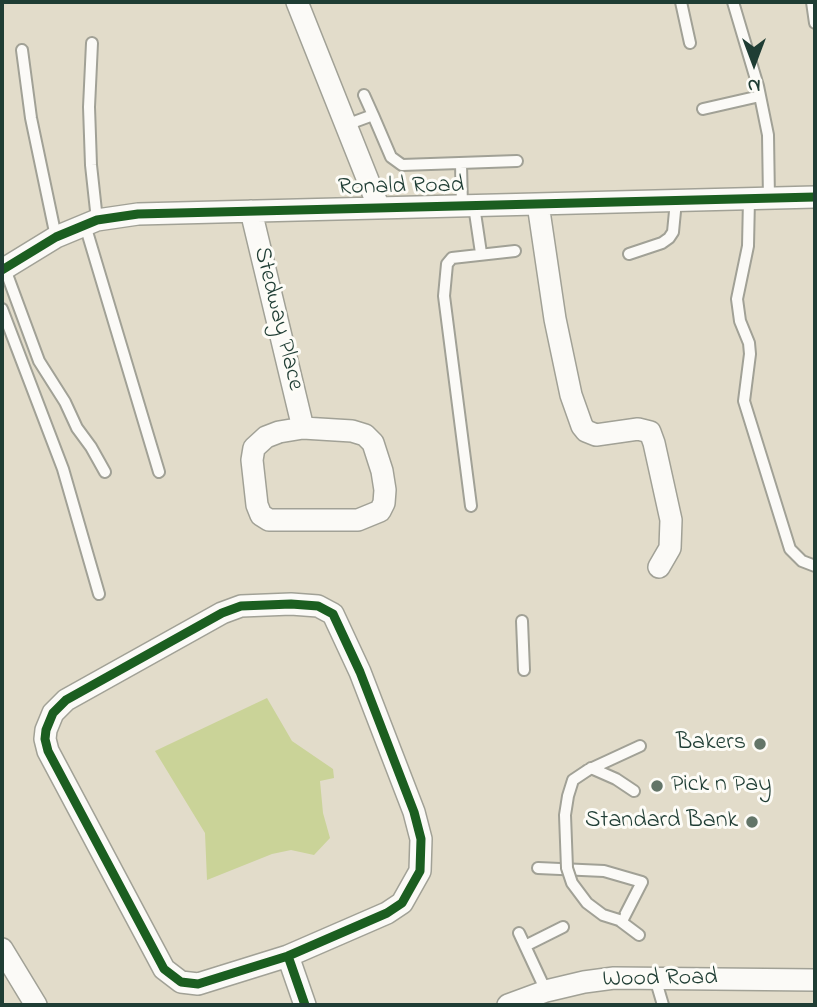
<!DOCTYPE html>
<html>
<head>
<meta charset="utf-8">
<style>
  body { margin:0 }
  #map { position:relative; width:817px; height:1007px; overflow:hidden; background:#e2dcca; font-family:"Indie Flower",sans-serif }
  canvas { display:block }
  .frame { position:absolute; inset:0; border:4px solid #1f3d34; pointer-events:none }
  .north { position:absolute; left:719px; top:28px; width:70px; height:70px; -webkit-text-stroke:5px #fdfcf7; paint-order:stroke; rotate:180deg; font-size:19px; font-weight:700; line-height:28px; text-align:center; color:#1f3d34 }
  .north::after { content:''; display:block; margin:auto; width:24px; height:32px; background:#1f3d34; clip-path:polygon(50% 0,100% 100%,50% 72%,0 100%) }
</style>
</head>
<body>
<div id="map">
<canvas width="817" height="1007"></canvas>
<div class="frame"></div>
<div class="north">N</div>
</div>
<script>
const ctx = document.querySelector('canvas').getContext('2d');
ctx.lineJoin = 'round';
function fill(path, color) {
  ctx.fillStyle = color;
  ctx.fill(path, 'evenodd');
}
function toPath(rows) {
  const path = new Path2D();
  for (const r of rows) {
    path.moveTo(r[0], r[1]);
    for (let i = 2; i < r.length; i += 2) path.lineTo(r[i], r[i + 1]);
  }
  return path;
}
function trace(path, color, width, dash) {
  ctx.strokeStyle = color;
  ctx.lineWidth = width;
  ctx.lineCap = dash ? 'butt' : 'round';
  ctx.setLineDash(dash || []);
  ctx.stroke(path);
}
function label(font, color, halo, rows, align = 'center') {
  ctx.font = font + ' "Indie Flower",sans-serif';
  ctx.lineWidth = 6;
  ctx.setLineDash([]);
  ctx.textBaseline = 'middle';
  ctx.strokeStyle = halo;
  ctx.fillStyle = color;
  for (const [text, x, y, turn = 0] of rows) {
    ctx.save();
    ctx.translate(x, y);
    ctx.rotate((+turn || 0) * Math.PI / 180);
    ctx.textAlign = isNaN(turn) ? turn : align;
    if (halo) ctx.strokeText(text, 0, 0);
    ctx.fillText(text, 0, 0);
    ctx.restore();
  }
}
fill(toPath([
  [267,698,292,741,333,769,334,778,320,781,323,813,330,838,314,855,291,850,272,854,207,880,205,833,155,751]
]), '#cad398');
const lane = toPath([
  [681,2,690,43],
  [733,2,758,86,768,135,769,199],
  [812,2,815,23],
  [92,43,89,107,91,165,97,220],
  [22,50,31,118,56,237],
  [364,95,373,115],
  [703,109,760,96],
  [346,125,373,115,391,157,402,165,517,161],
  [461,164,462,206],
  [749,199,748,246,737,299,740,321,749,343,750,354,744,401,790,549,802,561,815,566],
  [474,206,481,253],
  [85,225,159,472],
  [629,254,662,243,669,238,673,232,676,201],
  [5,269,39,361,65,402,77,428,91,447,105,472],
  [2,309,63,469,99,594],
  [471,506,444,296,447,264,452,258,515,251],
  [522,621,524,670],
  [591,768,616,779,634,791],
  [588,770,640,746],
  [538,868,604,871,642,882,622,921],
  [619,920,639,935],
  [519,933,546,991],
  [525,946,563,927],
  [655,978,663,1005]
]);
const street = toPath([
  [297,2,379,208],
  [538,204,555,319,571,395,582,426,586,431,596,435,638,429,650,432,654,443,671,520,670,548,659,567],
  [251,211,303,428],
  [2,270,56,237,97,220,138,214,815,197],
  [303,428,352,431,365,435,373,443,382,471,385,490,384,503,380,511,358,520,269,520,261,515,257,505,252,460,254,448,266,437,279,432,303,428],
  [2,949,36,1005],
  [288,956,387,913,402,903,420,871,421,839,414,812,360,672,333,614,318,606,291,604,241,606,222,613,66,700,53,713,46,730,45,739,48,751,164,969,181,982,198,984,288,956,305,1005],
  [508,1005,546,991,584,982,614,978,815,980]
]);
trace(lane, '#a1a196', 14);
trace(street, '#a1a196', 24);
trace(lane, '#fbfaf7', 10);
trace(street, '#fbfaf7', 21);
const laneBridge = toPath([
  [588,770,573,780,568,796,565,815,567,868,572,883,587,903,603,915,619,920]
]);
trace(laneBridge, '#a1a196', 14, []);
trace(laneBridge, '#fbfaf7', 10);
trace(toPath([
  [2,270,56,237,97,220,138,214,815,197],
  [288,956,387,913,402,903,420,871,421,839,414,812,360,672,333,614,318,606,291,604,241,606,222,613,66,700,53,713,46,730,45,739,48,751,164,969,181,982,198,984,288,956,305,1005]
]), '#1b5e20', 9);
for (const [x, y, r, color] of [
  [760,744,7,"#637568"],
  [657,786,7,"#637568"],
  [752,822,7,"#637568"]
]) {
  const dot = new Path2D();
  dot.arc(x, y, r, 0, 2 * Math.PI);
  ctx.fillStyle = color;
  ctx.fill(dot);
  trace(dot, '#fdfcf7', 2.5);
}
label('24px', '#1f3d34', '#fdfcf7', [
  ["Ronald Road",401,188,-1],
  ["Stedway Place",277,319,76],
  ["Wood Road",660,980,-1]
]);
label('24px', '#1f3d34', '#fdfcf7', [
  ["Bakers",746,744],
  ["Pick n Pay",671,786,"left"],
  ["Standard Bank",738,822]
], 'right');
</script>
</body>
</html>
